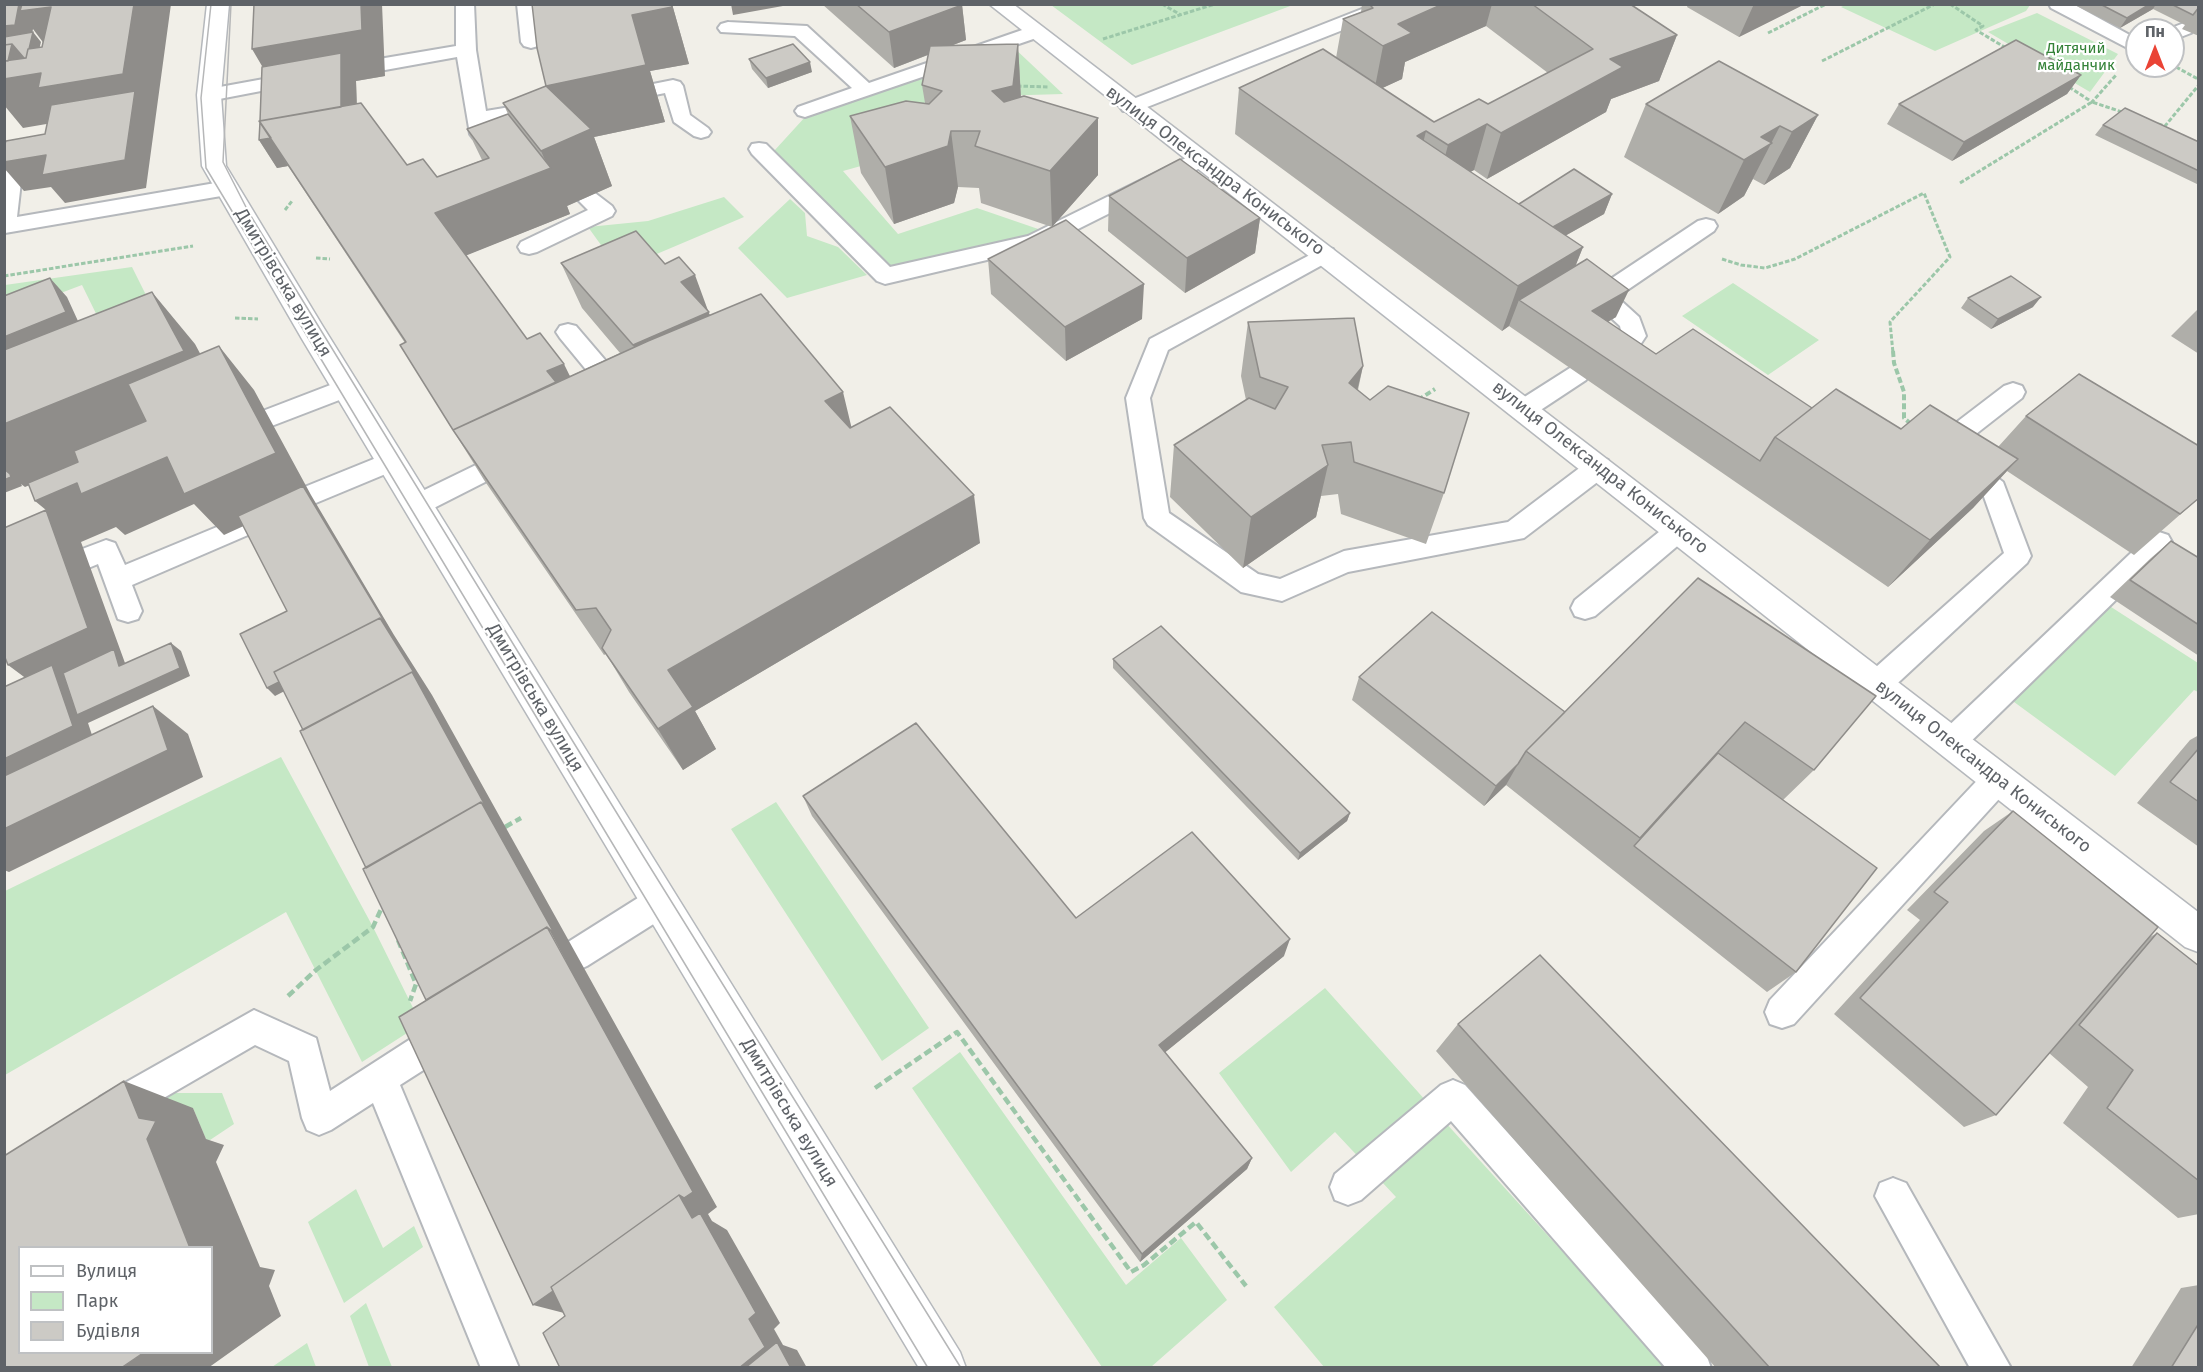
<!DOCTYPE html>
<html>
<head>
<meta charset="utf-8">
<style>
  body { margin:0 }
  #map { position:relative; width:2203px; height:1372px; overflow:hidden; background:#f1efe8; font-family:"Fira Sans",sans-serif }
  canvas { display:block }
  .frame { position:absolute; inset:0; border:6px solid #5f6368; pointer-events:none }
  .legend { position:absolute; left:18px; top:1246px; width:195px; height:108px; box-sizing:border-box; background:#fff; border:2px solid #bfc1c3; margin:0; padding:8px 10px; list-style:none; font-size:18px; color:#5f6368 }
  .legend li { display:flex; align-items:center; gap:12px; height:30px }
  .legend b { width:30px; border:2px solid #bfc1c3 }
  .north { position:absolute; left:2125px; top:18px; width:60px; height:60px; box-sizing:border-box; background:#fff; border:2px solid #bfc1c3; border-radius:50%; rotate:0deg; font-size:16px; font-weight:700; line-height:24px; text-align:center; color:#5f6368 }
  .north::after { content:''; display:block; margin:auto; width:21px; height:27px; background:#ea4335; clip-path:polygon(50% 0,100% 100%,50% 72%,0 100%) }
</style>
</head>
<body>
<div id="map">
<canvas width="2203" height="1372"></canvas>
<div class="frame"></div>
<ul class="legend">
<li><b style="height:8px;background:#fff"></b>Вулиця</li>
<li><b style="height:16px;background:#c5e8c5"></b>Парк</li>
<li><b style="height:16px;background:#cccac5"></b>Будівля</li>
</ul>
<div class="north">Пн</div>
</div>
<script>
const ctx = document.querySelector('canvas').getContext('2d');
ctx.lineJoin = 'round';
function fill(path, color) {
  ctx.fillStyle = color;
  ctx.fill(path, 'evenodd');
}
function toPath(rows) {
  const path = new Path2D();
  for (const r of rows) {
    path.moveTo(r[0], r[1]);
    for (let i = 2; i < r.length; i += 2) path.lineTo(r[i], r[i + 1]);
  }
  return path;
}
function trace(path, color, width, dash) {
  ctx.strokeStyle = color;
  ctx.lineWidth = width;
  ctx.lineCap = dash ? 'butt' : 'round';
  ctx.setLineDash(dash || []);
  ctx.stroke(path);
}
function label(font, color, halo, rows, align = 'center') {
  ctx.font = font + ' "Fira Sans",sans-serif';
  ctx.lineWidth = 4.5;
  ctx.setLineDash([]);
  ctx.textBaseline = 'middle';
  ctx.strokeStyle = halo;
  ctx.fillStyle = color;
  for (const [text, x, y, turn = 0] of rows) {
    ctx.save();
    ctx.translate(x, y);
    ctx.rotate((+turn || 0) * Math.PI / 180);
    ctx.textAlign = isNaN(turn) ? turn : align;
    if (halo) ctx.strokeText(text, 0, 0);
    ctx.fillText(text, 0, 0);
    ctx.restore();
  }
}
fill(toPath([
  [1051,5,1293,5,1132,65],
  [1845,5,1845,4,2030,5,2026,11,1935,51,1841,7],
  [2037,13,2118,54,2090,92,1988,32],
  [1012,46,1063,94,926,98,911,152,843,171,898,234,977,208,1044,231,1027,238,890,267,774,151,806,116],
  [724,197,744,217,619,270,588,227,648,221],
  [790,199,805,213,807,236,838,247,867,275,787,298,738,248],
  [132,267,156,315,108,338,82,285,5,314,5,285],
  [1733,283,1819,340,1768,375,1682,316],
  [2108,605,2198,663,2198,692,2194,690,2115,776,2010,699],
  [281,757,373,927,421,1024,362,1062,286,912,5,1075,5,891],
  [776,802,929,1028,882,1061,731,829],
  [1325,988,1435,1111,1667,1367,1324,1367,1274,1307,1396,1197,1335,1132,1291,1172,1219,1073],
  [960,1052,1126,1285,1181,1238,1227,1300,1151,1367,1102,1367,912,1088],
  [173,1093,222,1093,234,1124,207,1142,193,1108,5,1197],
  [356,1189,383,1248,414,1226,423,1247,344,1303,308,1222],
  [366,1303,392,1367,369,1367,350,1316],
  [307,1343,316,1367,272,1367]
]), '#c5e8c5');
const lane = toPath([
  [456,4,474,4,476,50,486,111,546,101,553,103,556,107,553,111,546,113,488,123,490,131,514,142,517,147,514,152,507,153,500,152,473,138,470,134,457,57,385,70,378,68,375,64,378,60,385,58,456,46,456,4],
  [517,4,535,4,541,42,538,46,531,48,524,46,521,42,517,4],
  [2049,4,2073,4,2137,39,2137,53,2051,8,2049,4],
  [1372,5,1386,5,1388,9,1386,13,1137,111,1123,111,1120,107,1123,103,1372,5],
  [728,22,807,26,869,83,1028,28,1042,28,1045,32,1042,36,805,117,798,115,795,111,798,107,852,88,795,36,721,32,718,28,721,24,728,22],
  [2184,23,2191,25,2194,29,2191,33,2173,40,2173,30,2166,30,2184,23],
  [280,76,287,78,290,82,287,86,209,101,202,99,199,95,202,91,209,89,280,76],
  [673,80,680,82,683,86,690,115,708,128,711,132,708,136,701,138,694,136,674,122,665,93,655,95,648,93,645,89,648,85,673,80],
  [759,143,766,144,890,267,1028,236,1194,154,1201,153,1208,154,1211,159,1208,164,1042,247,885,284,877,281,752,154,749,149,752,144,759,143],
  [13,157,20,159,23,164,17,217,227,181,235,183,238,188,235,193,227,195,5,233,4,161,13,157],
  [587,191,595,193,612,206,615,211,612,216,537,252,529,254,521,252,518,247,521,242,588,210,576,198,579,193,587,191],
  [1706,219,1714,221,1717,226,1714,231,1617,297,1639,317,1646,336,1636,351,1615,362,1607,364,1599,362,1595,356,1599,350,1620,339,1622,335,1620,326,1594,302,1591,296,1594,290,1698,221,1706,219],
  [1325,247,1333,249,1336,254,1333,259,1168,350,1150,398,1169,513,1258,574,1280,579,1344,551,1508,522,1590,460,1599,457,1608,460,1612,467,1608,474,1524,538,1348,572,1282,601,1241,592,1148,525,1144,518,1126,398,1150,339,1325,247],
  [568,324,576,326,629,388,632,394,629,400,620,403,611,400,560,338,556,332,560,326,568,324],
  [1578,365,1586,368,1590,374,1586,380,1533,415,1524,418,1515,415,1512,409,1515,403,1570,368,1578,365],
  [346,379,355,382,358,388,355,394,269,427,260,424,257,418,260,412,346,379],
  [2013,383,2022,386,2025,392,2022,398,1958,448,2003,482,2031,556,2027,563,1887,693,1877,696,1867,693,1863,684,1867,675,2004,553,1983,494,1932,455,1928,448,1932,441,2004,386,2013,383],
  [391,452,400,454,404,461,400,468,311,505,302,502,298,495,302,488,391,452],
  [480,463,489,466,493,473,489,480,426,512,417,515,408,512,404,505,408,498,480,463],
  [246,515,255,518,259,525,255,532,132,585,142,611,138,619,128,622,118,619,98,564,86,569,77,565,73,558,77,551,106,540,115,543,125,565,246,515],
  [1679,520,1688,523,1692,530,1688,537,1595,616,1585,619,1575,616,1571,608,1575,600,1670,523,1679,520],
  [2159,532,2168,535,2172,542,2168,549,1961,751,1951,755,1941,751,1936,742,1941,733,2150,535,2159,532],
  [1998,766,2009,770,2013,779,2009,788,1794,1024,1782,1028,1770,1024,1765,1012,1770,1000,1987,770,1998,766],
  [660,887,671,891,676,902,671,913,587,966,576,971,565,966,560,955,565,944,649,891,660,887],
  [254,1010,316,1038,330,1091,437,1022,449,1017,461,1022,466,1034,461,1046,400,1085,519,1368,481,1368,373,1103,331,1130,319,1135,307,1130,302,1118,289,1061,255,1045,124,1121,112,1126,100,1121,95,1109,100,1097,254,1010],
  [1453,1080,1465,1085,1706,1354,1711,1368,1666,1368,1451,1121,1361,1200,1348,1205,1335,1200,1330,1187,1335,1174,1441,1085,1453,1080],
  [1893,1178,1906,1183,2011,1368,1970,1368,1875,1196,1880,1183,1893,1178]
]);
const street = toPath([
  [207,4,229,4,221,95,226,166,322,325,960,1352,966,1368,919,1368,302,339,202,166,197,95,207,4],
  [989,4,1013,4,2198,912,2198,952,2185,947,989,4]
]);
trace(lane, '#b5b8bc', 4);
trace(street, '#b5b8bc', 3);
trace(toPath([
  [1162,4,1181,15],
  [1950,4,1983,26,1976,30,2006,48],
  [1768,33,1826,4],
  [1103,39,1215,4],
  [1822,61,1935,4],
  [2176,67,2198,79],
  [1017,86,1049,87],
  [2069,87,2092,102,2117,74],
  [2158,124,2165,126,2198,86],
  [1960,183,2092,102,2125,113],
  [285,210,292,201],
  [316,258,330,259],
  [1722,259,1741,265,1765,268,1795,259,1924,193,1950,257,1890,322,1893,353],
  [4,276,193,246],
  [235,318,258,319]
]), '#9cc7a9', 3, [4.5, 2]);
trace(toPath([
  [1893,351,1894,363,1904,392,1904,418,1911,424],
  [1418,400,1435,389]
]), '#9cc7a9', 4, [6, 3]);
trace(toPath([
  [505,827,521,818],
  [398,940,416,984,410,1001],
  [288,996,316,970,373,927,383,905],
  [875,1088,957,1032,1131,1272,1144,1265,1196,1222,1246,1286]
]), '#9cc7a9', 4.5, [8, 4]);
fill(lane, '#fff');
fill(street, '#fff');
trace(toPath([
  [211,4,201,98,206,168,928,1368],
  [231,4,223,162,249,213,645,859,961,1368]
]), '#b6b7b8', 1.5);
fill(toPath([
  [532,4,672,4,689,64,650,71,665,122,594,137,612,186,567,206,570,214,466,255,527,339,570,376,620,353,582,308,561,263,707,310,710,315,851,428,980,543,695,711,716,749,683,770,629,692,606,654,604,655,484,480,400,345,405,343,288,166,277,168,259,140,262,67,385,76,356,81,357,104,407,165,437,177,482,160,467,129,508,114,503,103,546,86],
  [822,4,962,4,966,40,953,45,1018,44,1021,97,1098,118,1098,175,1052,227,1142,319,1066,361,991,294,988,259,1052,227,981,203,979,188,958,187,954,203,894,224,861,173,850,116,925,103,922,85,928,55,894,68],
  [1362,4,1630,4,1677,35,1659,81,1611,99,1606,112,1487,179,1474,170,1470,172,1519,204,1612,194,1604,214,1565,236,1583,247,1575,267,1616,317,1608,322,1656,354,1812,408,1901,429,1998,447,2026,416,2199,498,2134,555,2007,471,1973,508,1888,587,1509,326,1502,331,1235,134,1239,88,1336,58,1343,19,1361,12],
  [1486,26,1548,73,1488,104,1434,122,1382,88,1402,79,1405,62],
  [1688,4,1805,4,1739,37,1687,7],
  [2073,4,2199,4,2199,36,2182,29,2185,25,2153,9,2120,28],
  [749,59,812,72,768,88,752,69],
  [2081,75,2067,94,1952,161,1887,124,1899,104],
  [1646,104,1818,115,1790,168,1764,185,1753,179,1744,196,1718,214,1624,157],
  [2103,125,2199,142,2199,185,2095,135],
  [1109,196,1260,218,1255,253,1185,293,1108,231],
  [1968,298,2033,307,1991,329,1961,308],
  [2199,308,2199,354,2171,336],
  [1248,322,1363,366,1358,390,1444,493,1426,544,1341,514,1338,494,1321,496,1316,517,1243,568,1170,497,1174,445,1246,400,1241,376],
  [2171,541,2199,558,2199,656,2110,597,2151,558],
  [1698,578,1814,770,1783,800,1796,972,1767,992,1613,870,1614,869,1613,870,1506,785,1484,806,1352,700,1359,677,1565,712],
  [1113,659,1350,813,1347,821,1298,860,1113,668],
  [2199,735,2199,847,2137,803,2190,740],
  [803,796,1076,918,1284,956,1165,1052,1252,1158,1247,1169,1140,1262,812,816],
  [2013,811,2148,938,2157,933,2199,966,2199,1214,2178,1218,2063,1123,2088,1087,2049,1053,1996,1115,1964,1127,1834,1014,1920,920,1907,910,1984,831],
  [1458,1024,1941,1368,1716,1368,1436,1051],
  [2199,1285,2199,1368,2131,1368,2181,1288]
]), '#afaea9');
fill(toPath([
  [19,4,92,4,54,57,33,29,30,44,33,32,41,42,33,74,134,4,171,4,146,188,65,203,51,187,24,191,4,168,4,162,64,121,23,128,4,105,4,26],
  [361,4,382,4,385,76,356,81,358,153,279,95,252,49],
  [672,4,689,64,650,71,665,122,594,137,612,186,567,206,570,214,460,258,435,213,549,169,541,151,546,86,632,15],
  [731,4,794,4,733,15],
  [1443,4,1492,4,1486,26,1405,62,1402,79,1374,92,1383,46,1398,24],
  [1754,4,1805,4,1739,37],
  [2150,4,2156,4,2153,9,2120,28,2127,18],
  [962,5,966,40,894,68,889,32],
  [1677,35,1659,81,1611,99,1606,112,1487,179,1501,133,1610,59],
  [1018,44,1021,101,1017,142,992,91],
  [810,62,812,72,768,88,766,78],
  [2081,75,2067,94,1952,161,1964,142],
  [1818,115,1790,168,1764,185,1792,132],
  [1098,118,1098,175,1052,227,1050,171],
  [1487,124,1474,170,1436,191,1448,145],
  [1780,126,1744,196,1718,214,1744,160,1761,137],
  [951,131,958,187,954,203,894,224,885,167],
  [1426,131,1415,177,1417,136],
  [271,138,288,166,277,168,259,140],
  [1612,194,1604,214,1545,247,1552,227],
  [1260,218,1255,253,1185,293,1187,258],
  [1583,247,1565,292,1519,300,1509,326,1502,331,1518,286],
  [695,275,725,357,651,389,633,345,681,282],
  [50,278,67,297,83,332,4,363,4,337],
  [1144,284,1142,319,1066,361,1065,327],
  [1629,290,1616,317,1580,338,1592,311],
  [152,292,195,344,226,402,25,487,21,484,22,486,4,493,4,424],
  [2041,297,2033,307,1991,329,1998,319],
  [219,346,254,390,311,495,394,635,432,695,717,1207,708,1214,712,1221,727,1230,780,1323,774,1329,783,1345,797,1350,807,1368,739,1368,568,1314,533,1305,566,961,391,636,275,696,267,688,385,627,309,496,224,535,194,504,125,535,116,527,81,542,129,674,84,711,171,643,181,651,190,676,88,723,94,741,4,785,4,759,47,694,8,665,46,510,35,501,77,483,86,492],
  [564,364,585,407,457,437,547,371],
  [1363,366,1350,420,1349,383],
  [843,392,855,442,825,401],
  [2018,459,1973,508,1888,587,1930,540],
  [1328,465,1316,517,1243,568,1251,517],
  [974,495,980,543,695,711,716,749,683,770,658,729,668,670],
  [153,706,188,734,203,777,9,872,4,870,4,829],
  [1518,764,1506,785,1484,806,1496,786],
  [1350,813,1347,821,1298,860,1300,853],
  [1290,939,1284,956,1157,1059,1159,1045],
  [124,1081,193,1108,206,1139,224,1145,216,1162,260,1267,275,1270,269,1286,281,1316,208,1368,121,1368,143,1353,212,1353,212,1248,190,1248],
  [1252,1158,1247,1169,1140,1262,1142,1254]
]), '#8f8d8a');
const building = toPath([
  [4,4,19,4,15,25,4,26,4,4],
  [22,4,134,4,123,74,38,88,41,73,4,79,4,61,26,58,28,49,42,47,51,7,20,11,22,4],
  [254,4,361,4,362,30,252,49,254,4],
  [532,4,671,4,672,7,632,15,646,65,546,86,537,48,532,4],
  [856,4,962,4,962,5,889,32,856,4],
  [1369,4,1443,4,1398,24,1412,33,1383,46,1343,19,1373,8,1369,4],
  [1532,4,1630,4,1677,35,1610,59,1623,67,1501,133,1487,124,1448,145,1426,131,1417,136,1583,247,1518,286,1239,88,1323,49,1434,122,1479,99,1488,104,1593,49,1532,4],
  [2100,4,2150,4,2127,18,2100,4],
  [2171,4,2199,4,2199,7,2193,15,2171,4],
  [33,32,29,49,28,49,26,58,24,58,12,44,4,45,4,37,33,32],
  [2016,40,2081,75,1964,142,1899,104,2016,40],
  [12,44,8,61,4,61,4,45,12,44],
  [793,44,810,62,766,78,749,59,793,44],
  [1018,44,1013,86,992,91,1004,102,1024,96,1098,118,1050,171,975,146,980,131,951,131,948,146,885,167,850,116,906,101,929,104,942,91,922,85,930,46,1018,44],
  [341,53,341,107,260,121,262,67,341,53],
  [1719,61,1818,115,1792,132,1780,126,1761,137,1772,143,1744,160,1646,104,1719,61],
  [546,86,591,129,541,151,503,103,546,86],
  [135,91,125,160,42,175,46,155,4,162,4,146,6,141,45,134,51,105,135,91],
  [361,103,407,165,423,159,437,177,489,158,467,129,508,114,551,168,435,213,527,339,540,333,564,364,547,371,556,382,453,430,400,345,406,342,259,121,361,103],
  [2125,108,2199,142,2199,171,2103,125,2125,108],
  [260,122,271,138,259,140,260,122],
  [1180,159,1260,218,1187,258,1109,196,1180,159],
  [1574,169,1612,194,1553,227,1519,204,1574,169],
  [1066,220,1144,284,1065,327,988,259,1066,220],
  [636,231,665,264,679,257,695,275,681,282,709,312,633,345,561,263,636,231],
  [1587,259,1629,290,1592,311,1656,354,1693,329,1812,408,1775,437,1760,461,1519,300,1587,259],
  [2011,276,2041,297,1998,319,1968,298,2011,276],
  [50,278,66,312,4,337,4,296,50,278],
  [152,292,184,351,4,424,4,350,152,292],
  [761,294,843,392,825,401,850,428,890,407,974,495,668,670,693,707,658,729,602,648,611,630,596,608,576,610,453,430,648,341,761,294],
  [1354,318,1363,366,1349,383,1370,400,1388,386,1469,413,1444,493,1354,462,1351,442,1322,445,1328,465,1251,517,1174,445,1249,398,1275,409,1288,387,1260,377,1248,322,1354,318],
  [219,346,276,453,184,494,167,457,81,494,77,483,35,501,28,483,78,462,74,451,146,421,128,384,219,346],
  [2079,374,2199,446,2199,498,2180,514,2026,416,2079,374],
  [1836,389,1901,429,1930,405,2018,459,1930,540,1775,437,1836,389],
  [4,469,10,474,11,477,4,480,4,469],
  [303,486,387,626,380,618,274,672,279,682,267,688,240,634,287,611,238,516,303,486],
  [46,510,88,628,8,665,4,655,4,528,46,510],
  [2171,541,2199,558,2199,625,2130,580,2171,541],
  [1698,578,1876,696,1814,770,1745,722,1640,838,1526,751,1698,578],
  [1432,612,1565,712,1526,751,1518,764,1496,786,1359,677,1432,612],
  [380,618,418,679,412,672,303,730,274,672,380,618],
  [1161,626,1350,813,1300,853,1113,659,1161,626],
  [171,643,180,668,77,715,63,673,114,649,119,666,171,643],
  [52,665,73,726,4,759,4,687,52,665],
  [412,672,486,807,481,802,366,868,300,731,412,672],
  [153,706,168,750,4,829,4,776,153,706],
  [916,723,1076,918,1192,832,1290,939,1159,1045,1252,1158,1142,1254,803,796,916,723],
  [2199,748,2199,802,2170,782,2199,748],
  [1718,753,1877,868,1796,972,1634,846,1718,753],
  [481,802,554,933,547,927,426,1000,363,869,481,802],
  [2013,811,2158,927,1996,1115,1860,998,1948,902,1934,892,2013,811],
  [547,927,693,1192,684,1198,679,1195,551,1287,553,1291,533,1305,399,1017,547,927],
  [2157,933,2199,966,2199,1181,2107,1108,2133,1070,2079,1025,2157,933],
  [1540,955,1941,1368,1770,1368,1458,1024,1540,955],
  [124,1081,139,1118,156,1121,147,1139,190,1248,20,1248,20,1353,143,1353,121,1368,4,1368,4,1156,124,1081],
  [679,1195,692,1218,700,1213,756,1313,749,1319,765,1347,739,1368,560,1368,543,1333,565,1316,551,1287,679,1195],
  [2199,1323,2199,1368,2171,1368,2199,1323],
  [777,1342,791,1368,745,1368,777,1342]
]);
fill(building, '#cccac5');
trace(building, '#8f8d8a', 1.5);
label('15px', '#348238', '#fff', [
  ["Дитячий",2076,49],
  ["майданчик",2076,66]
]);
label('18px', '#5f6368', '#fff', [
  ["вулиця Олександра Кониського",1215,171,37],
  ["Дмитрівська вулиця",283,283,59],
  ["вулиця Олександра Кониського",1600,468,38],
  ["Дмитрівська вулиця",535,698,59],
  ["вулиця Олександра Кониського",1983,767,38],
  ["Дмитрівська вулиця",789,1113,59]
]);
</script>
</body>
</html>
